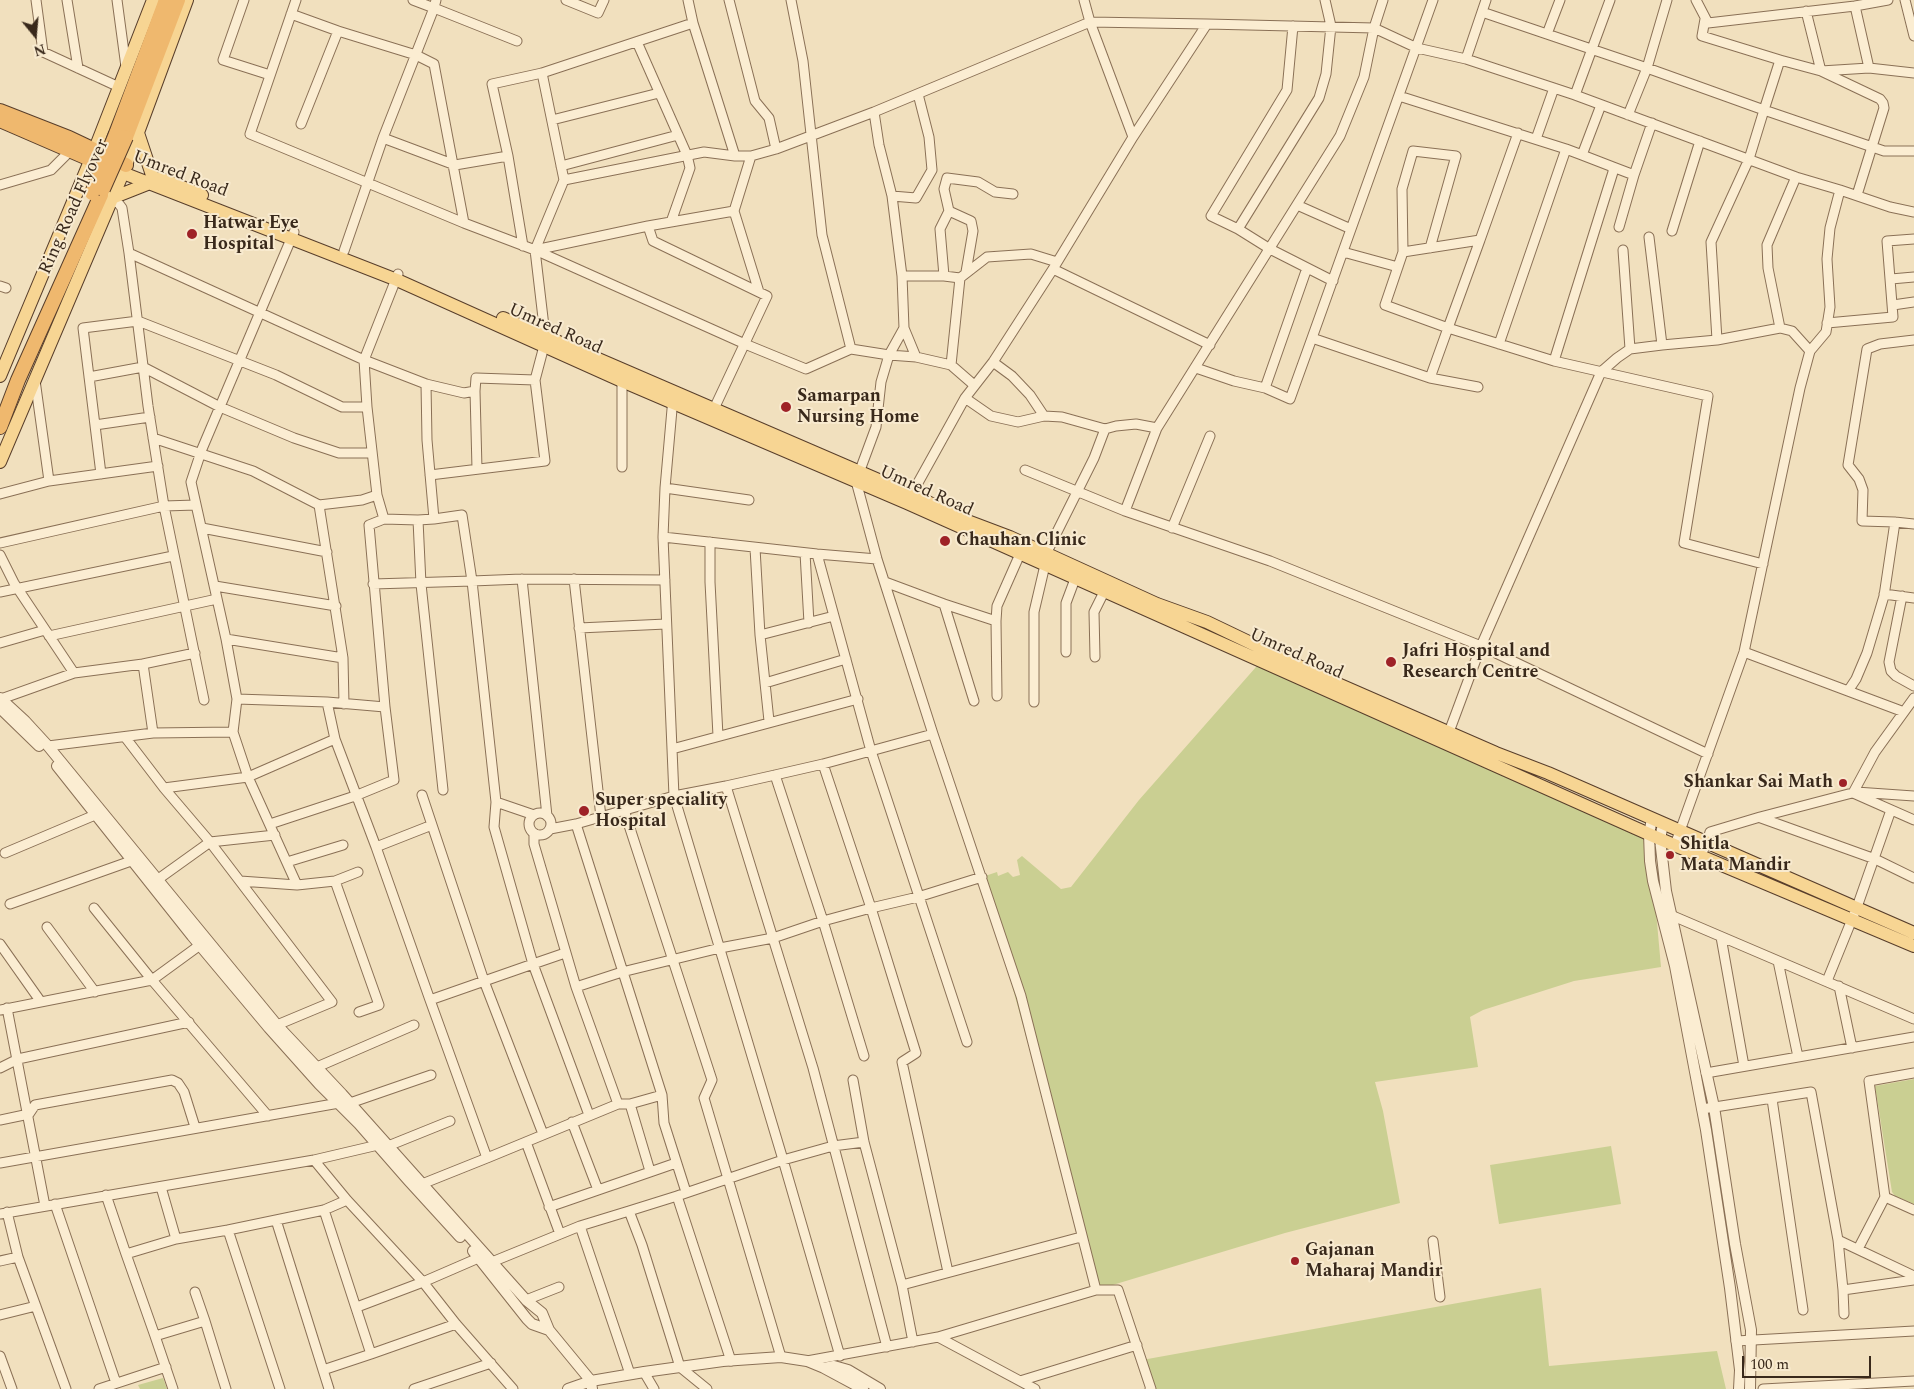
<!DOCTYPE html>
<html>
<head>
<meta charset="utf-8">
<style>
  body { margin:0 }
  #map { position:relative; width:1914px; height:1389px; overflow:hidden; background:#f1e0be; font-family:Spectral,serif }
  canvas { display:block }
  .north { position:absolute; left:10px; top:10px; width:50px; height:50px; -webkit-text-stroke:4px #f8eacf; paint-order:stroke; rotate:163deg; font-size:14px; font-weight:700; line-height:20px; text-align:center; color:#39291b }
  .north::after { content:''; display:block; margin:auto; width:18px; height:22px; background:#39291b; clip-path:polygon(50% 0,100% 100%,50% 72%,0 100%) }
  .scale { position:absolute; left:1742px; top:1356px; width:129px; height:22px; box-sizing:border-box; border:2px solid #39291b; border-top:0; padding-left:6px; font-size:15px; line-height:18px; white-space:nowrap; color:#39291b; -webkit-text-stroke:4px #f8eacf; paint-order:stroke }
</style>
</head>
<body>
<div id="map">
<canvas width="1914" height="1389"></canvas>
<div class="north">N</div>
<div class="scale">100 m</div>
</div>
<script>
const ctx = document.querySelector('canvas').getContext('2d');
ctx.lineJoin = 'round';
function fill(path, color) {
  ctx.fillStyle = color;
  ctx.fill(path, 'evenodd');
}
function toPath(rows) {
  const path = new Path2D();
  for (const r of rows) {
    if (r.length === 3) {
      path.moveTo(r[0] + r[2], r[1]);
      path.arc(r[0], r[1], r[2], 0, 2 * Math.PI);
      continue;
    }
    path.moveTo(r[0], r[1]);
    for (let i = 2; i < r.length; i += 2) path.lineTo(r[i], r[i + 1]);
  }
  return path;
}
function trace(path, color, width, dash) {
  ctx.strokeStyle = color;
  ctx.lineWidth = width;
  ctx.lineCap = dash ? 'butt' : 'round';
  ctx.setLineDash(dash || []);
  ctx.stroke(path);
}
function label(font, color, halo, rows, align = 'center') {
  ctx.font = font + ' Spectral,serif';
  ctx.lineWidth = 4;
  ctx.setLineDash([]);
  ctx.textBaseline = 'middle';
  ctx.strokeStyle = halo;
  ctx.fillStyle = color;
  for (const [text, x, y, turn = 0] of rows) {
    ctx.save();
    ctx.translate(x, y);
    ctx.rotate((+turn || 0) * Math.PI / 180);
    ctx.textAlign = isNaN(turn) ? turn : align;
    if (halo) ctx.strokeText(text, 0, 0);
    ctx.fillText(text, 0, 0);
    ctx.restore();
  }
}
fill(toPath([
  [1260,660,1649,834,1661,967,1574,981,1483,1010,1470,1017,1478,1067,1375,1082,1383,1111,1400,1203,1285,1233,1096,1290,982,877,997,872,998,876,1008,872,1013,877,1020,875,1017,860,1022,856,1061,889,1071,887,1139,800,1256,667],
  [1914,1079,1914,1204,1895,1196,1892,1192,1875,1086],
  [1611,1146,1621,1204,1499,1224,1490,1165],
  [1541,1288,1549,1366,1717,1351,1726,1389,1151,1389,1142,1360],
  [163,1378,167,1389,140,1389,138,1385]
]), '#cacf92');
const minor = toPath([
  [36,0,43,52,119,87],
  [67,0,78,68],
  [117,0,126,67],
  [244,0,223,60,270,75],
  [296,0,250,134,464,223,535,250,745,344,806,369,851,349,889,355,904,328,902,276,944,276,960,278,987,257,1031,254,1057,262],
  [436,0,434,8,517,41],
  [566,0,598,13,604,0],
  [688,0,693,23],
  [729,0,755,101,769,118,776,149],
  [791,0,803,61,822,235,851,349],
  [1383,0,1374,28,1364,77,1340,136,1157,428,1125,511,1270,561,1481,646,1601,372,1617,358,1630,349,1623,250],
  [1433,0,1312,338,1430,378,1448,328,1554,361,1708,396,1684,543,1763,564],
  [1667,0,1647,68,1764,110,1780,60],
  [1696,0,1708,23,1855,6],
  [1888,0,1855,6,1869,68,1914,73],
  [1905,0,1914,36],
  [1806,11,1821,71,1880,99,1883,103,1884,108,1857,195],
  [1482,12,1647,68,1628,115],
  [291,14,338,31,416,55,434,64,464,223],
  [1705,19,1702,36,1780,60,1821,71,1869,68],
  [1293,26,1287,90,1211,216,1238,229,1270,249,1333,281],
  [1547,34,1560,0],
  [637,42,687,155,690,168,671,222],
  [1466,59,1486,0],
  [542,73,564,180],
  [1575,95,1796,177,1840,190],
  [1399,96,1566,149,1499,344],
  [874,112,879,145,892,196,916,198,932,170,929,137,918,94],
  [552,120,659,93],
  [301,124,338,31],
  [1133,137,1207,24,1374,28,1417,48,1466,59,1575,95,1610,0],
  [383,138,455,165,508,156],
  [1536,139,1554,88],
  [1566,149,1582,155,1601,105],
  [561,166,678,135],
  [1613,167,1634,175],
  [1796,177,1767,245,1768,268,1780,328,1792,331,1810,351],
  [81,181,119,204,122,208,129,253,148,406,164,506,204,700],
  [0,185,51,170,70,151],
  [892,196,902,276],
  [1297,205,1351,229],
  [734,211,751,156],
  [648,226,734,211,759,292],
  [1619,227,1634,175,1652,123],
  [1238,229,1319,98,1326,74,1331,26,1325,0],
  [1672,231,1700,141],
  [1649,237,1662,345,1717,340],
  [523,246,508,156,492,84,542,73,693,23,735,156],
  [1430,248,1456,156,1413,151,1402,189,1403,252,1480,240,1518,133],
  [535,250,648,226,653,241,767,296,712,413],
  [344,251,383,138,434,8,413,0],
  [1343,252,1398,267],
  [1403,252,1385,305,1448,328,1480,240],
  [129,253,364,360,426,384,427,440,434,519,418,520,421,584,443,790],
  [1053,269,1210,345],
  [966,272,973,231,971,221,949,211,944,189,947,178,978,182,995,192,1013,194],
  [944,276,940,229,949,211],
  [1891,279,1914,277],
  [0,286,6,288],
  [1893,305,1914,302],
  [1827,323,1893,317,1887,241,1914,239],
  [904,328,916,357],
  [1780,328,1717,340,1711,242,1749,159,1764,110,1884,151,1914,151],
  [1630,349,1662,345],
  [1554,361,1613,172,1613,167,1582,155],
  [993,362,1012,376,1030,395,1044,416,1062,417,1105,429,1094,458,1046,554],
  [951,365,960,278],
  [1196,368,1234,381,1265,388,1290,399,1312,338],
  [89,377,143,367,220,407,294,438,339,453,371,453],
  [1430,378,1478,387],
  [35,380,49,481],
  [426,384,464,393,475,391,476,378,535,380],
  [1265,388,1307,268],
  [475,391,477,469],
  [965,398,991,416,1018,422,1044,416],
  [95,425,150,417],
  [1105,429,1116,426,1136,424,1157,428],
  [153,438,253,471,319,505],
  [622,467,622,381],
  [1025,470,1125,511],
  [101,474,83,328,138,321,276,375,342,407,367,407],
  [430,475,545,461,535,380,544,346,545,335,535,250,564,180,704,152,735,156,751,156,776,149,874,112,1090,22,1207,24],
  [665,488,749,500],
  [0,494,49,481,158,466],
  [377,495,384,519,418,520],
  [909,499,965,398,993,362,1053,269,1133,137,1090,22,1084,0],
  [1895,522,1914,524],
  [202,528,327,552],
  [1172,528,1210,436],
  [663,537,665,488,673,398],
  [710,542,710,582,718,736],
  [0,543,164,506,196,505],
  [755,548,760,635,769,721],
  [805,553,809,623],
  [817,554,871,751,967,1042],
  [0,555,14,583,74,673],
  [522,579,547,816],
  [574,579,601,817],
  [885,582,944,604,974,701],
  [373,584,472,581,462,515,434,519],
  [215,586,336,606],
  [0,592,173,556],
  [1884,594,1914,598],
  [1902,596,1889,662,1891,671,1896,676,1914,686],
  [944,604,996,621,997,696],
  [996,621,997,606,1020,554],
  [579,628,666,624],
  [760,635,834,616],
  [49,636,217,599],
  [226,639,343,658,319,505,362,500,377,495,367,407,364,360,398,274],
  [0,643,45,630],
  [1066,652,1066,603,1075,579],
  [1744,652,1904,712],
  [1095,657,1094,612,1104,592],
  [343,658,344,704],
  [143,664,195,653],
  [765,683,846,659],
  [1848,691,1856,679,1867,653,1884,596,1895,522,1862,521,1863,490,1859,479,1848,465,1867,349,1880,344,1914,340],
  [1914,698,1875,752,1853,793,1914,820],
  [1,699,74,673,143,664,153,733],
  [237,699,226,639,191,482,202,449,294,232],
  [327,702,385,707,369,525,384,519],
  [1034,702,1034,612,1045,565],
  [233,732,248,777,297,885],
  [1449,732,1481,646,1708,754],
  [125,737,164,788,210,842,332,1002,277,1025],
  [48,746,153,733,233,732,237,699,327,702,335,739,376,847,430,1000,533,964,494,827,496,802,534,815],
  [672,749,858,699],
  [823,764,871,908,916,1053,902,1062,948,1272],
  [726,786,775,775],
  [164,788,248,777,335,739],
  [422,795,432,825],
  [496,802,472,581,522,579,665,580],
  [624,810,712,1080,704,1098,781,1357],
  [540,824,11],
  [1761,818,1875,859,1914,878],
  [270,824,355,796,394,780,385,707],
  [576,824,662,1095,664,1123,686,1192],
  [550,829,576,824,674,796,726,786,813,1068,887,1347],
  [534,833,534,844,576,987,622,972,720,948,773,938,823,921,871,908,918,897,982,877],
  [1675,845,1744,652,1800,388,1810,351,1826,332,1830,307,1827,259,1830,228,1840,190,1890,207,1914,212],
  [376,847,432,825,484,981,543,1134],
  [5,853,95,815],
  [1700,856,1707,843,1710,832,1760,817,1856,792,1914,796],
  [287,862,343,845],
  [358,872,335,881,379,1005,359,1012],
  [157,880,210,842,275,835],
  [240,881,297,885,335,881],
  [10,904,131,861],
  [94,908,152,980,268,1116],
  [1673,916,1914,1019],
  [47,927,95,992],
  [1721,937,1744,1066],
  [0,944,41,1002],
  [565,953,533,964,589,1115],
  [1778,961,1798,1057],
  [1827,981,1857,907,1891,810],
  [1839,986,1852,1048],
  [576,987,618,1104],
  [7,1008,45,1206],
  [0,1010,152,980,200,945],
  [864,1056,823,921,775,775,823,764,933,734],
  [317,1067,414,1025],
  [0,1068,18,1059,189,1022],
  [1706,1073,1914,1037],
  [1914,1073,1869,1081,1885,1197,1914,1210],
  [853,1080,864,1142,902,1285,1081,1237],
  [1772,1099,1803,1310],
  [350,1103,431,1075],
  [630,1104,650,1171],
  [1702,1109,1811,1092,1838,1240,1914,1276],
  [0,1120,29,1114,35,1105,172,1080,178,1083,184,1092,195,1127],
  [572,1122,598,1190],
  [526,1142,560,1234],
  [388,1146,450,1121],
  [487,1158,618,1104,630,1104,662,1095],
  [314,1160,347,1200,423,1282,456,1324,513,1389],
  [0,1163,339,1103],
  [422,1184,487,1158,430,1000],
  [106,1195,126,1254,176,1239,161,1187],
  [677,1196,629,1211,642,1245,680,1367,707,1389],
  [55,1204,116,1383],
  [549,1207,676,1163],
  [324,1210,371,1354,456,1324],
  [7,1212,18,1257],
  [0,1214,314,1160,378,1145],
  [276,1220,329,1389],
  [580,1226,629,1211],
  [176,1239,228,1230],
  [1838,1240,1843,1290,1914,1280],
  [1433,1241,1440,1297],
  [1858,1249,1885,1197],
  [126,1254,155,1336],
  [0,1261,18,1257,66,1389],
  [487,1264,580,1226,630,1374],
  [902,1285,913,1342],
  [1096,1290,1118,1290,1151,1389,1150,1389],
  [1843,1290,1844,1314],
  [195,1292,205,1321],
  [526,1300,559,1287],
  [357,1307,423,1282,483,1256],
  [0,1315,36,1306],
  [938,1337,1096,1290,1021,996,933,734,877,559,856,481,876,427,881,382,889,355,916,357,951,365,974,385],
  [1736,1341,1914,1331],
  [0,1356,12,1389],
  [840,1356,781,1153,674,796,663,537,817,554,877,559],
  [731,1361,677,1196,783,1160,833,1146,864,1142],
  [807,1361,938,1337,1035,1389],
  [323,1370,371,1354],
  [644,1372,654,1389],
  [1020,1381,1137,1345],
  [99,1389,166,1367],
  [173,1389,155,1336,205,1321,226,1389],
  [280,1389,228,1230,324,1210,347,1200],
  [414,1389,491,1363],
  [1763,1389,1914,1381]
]);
const tertiary = toPath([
  [0,698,25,721,48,746,277,1025,342,1094,526,1300,542,1313,549,1330,591,1381,592,1389],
  [0,708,39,746],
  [57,766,192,936,269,1028,319,1084,359,1124,408,1180,460,1237],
  [1652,819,1649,834,1650,861,1653,881,1675,966,1706,1130,1730,1288,1740,1370,1739,1389],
  [1663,824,1660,839,1666,891,1714,1107,1735,1244,1751,1330,1750,1389],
  [473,1251,527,1319,532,1324,549,1330],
  [824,1368,834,1366,848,1370,880,1389],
  [568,1389,591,1381,644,1372,723,1361,781,1357,807,1361,824,1368,863,1389]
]);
const primary = toPath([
  [138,133,152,175],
  [123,173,397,280,622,381,907,503,1660,839,1914,946],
  [160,178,202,195],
  [112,198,150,183],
  [503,318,911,494,965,520,1010,537,1157,604,1207,622,1324,678,1496,753,1548,773,1914,933],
  [0,376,93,154,153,0],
  [0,462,123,173,187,0]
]);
const trunk = toPath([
  [0,111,69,138,126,165],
  [2,121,113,169],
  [116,134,166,0],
  [126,137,178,0],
  [0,427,18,380,101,195]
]);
trace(minor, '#8a7056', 11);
trace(tertiary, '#8a7056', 12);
trace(primary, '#583e2b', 14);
trace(trunk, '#583e2b', 16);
trace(minor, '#fbedd2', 9);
trace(tertiary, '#fbedd2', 10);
trace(primary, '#f7d593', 12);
trace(trunk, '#efb86e', 14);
const trunkBridge = toPath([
  [103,189,126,137],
  [92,193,116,134]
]);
trace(trunkBridge, '#583e2b', 16, []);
trace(trunkBridge, '#efb86e', 14);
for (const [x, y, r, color] of [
  [192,234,6,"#9e2227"],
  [786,407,6,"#9e2227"],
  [945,541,6,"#9e2227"],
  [1391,662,6,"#9e2227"],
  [1843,783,5,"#9e2227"],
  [584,811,6,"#9e2227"],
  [1670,855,5,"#9e2227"],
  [1295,1261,5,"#9e2227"]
]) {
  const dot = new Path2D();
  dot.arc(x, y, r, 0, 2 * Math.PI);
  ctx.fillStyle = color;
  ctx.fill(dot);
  trace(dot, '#f8eacf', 2);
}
label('18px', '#39291b', '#f8eacf', [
  ["Umred Road",180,175,21],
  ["Ring Road Flyover",75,207,-66],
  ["Umred Road",555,330,24],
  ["Umred Road",926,492,24],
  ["Umred Road",1296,655,24]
]);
label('bold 18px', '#39291b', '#f8eacf', [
  ["Hatwar Eye",203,224],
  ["Hospital",203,245],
  ["Samarpan",797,397],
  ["Nursing Home",797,418],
  ["Chauhan Clinic",956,541],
  ["Jafri Hospital and",1402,652],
  ["Research Centre",1402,673],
  ["Shankar Sai Math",1833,783,"right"],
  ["Super speciality",595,801],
  ["Hospital",595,822],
  ["Shitla",1680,845],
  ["Mata Mandir",1680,866],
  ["Gajanan",1305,1251],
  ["Maharaj Mandir",1305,1272]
], 'left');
</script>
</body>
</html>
